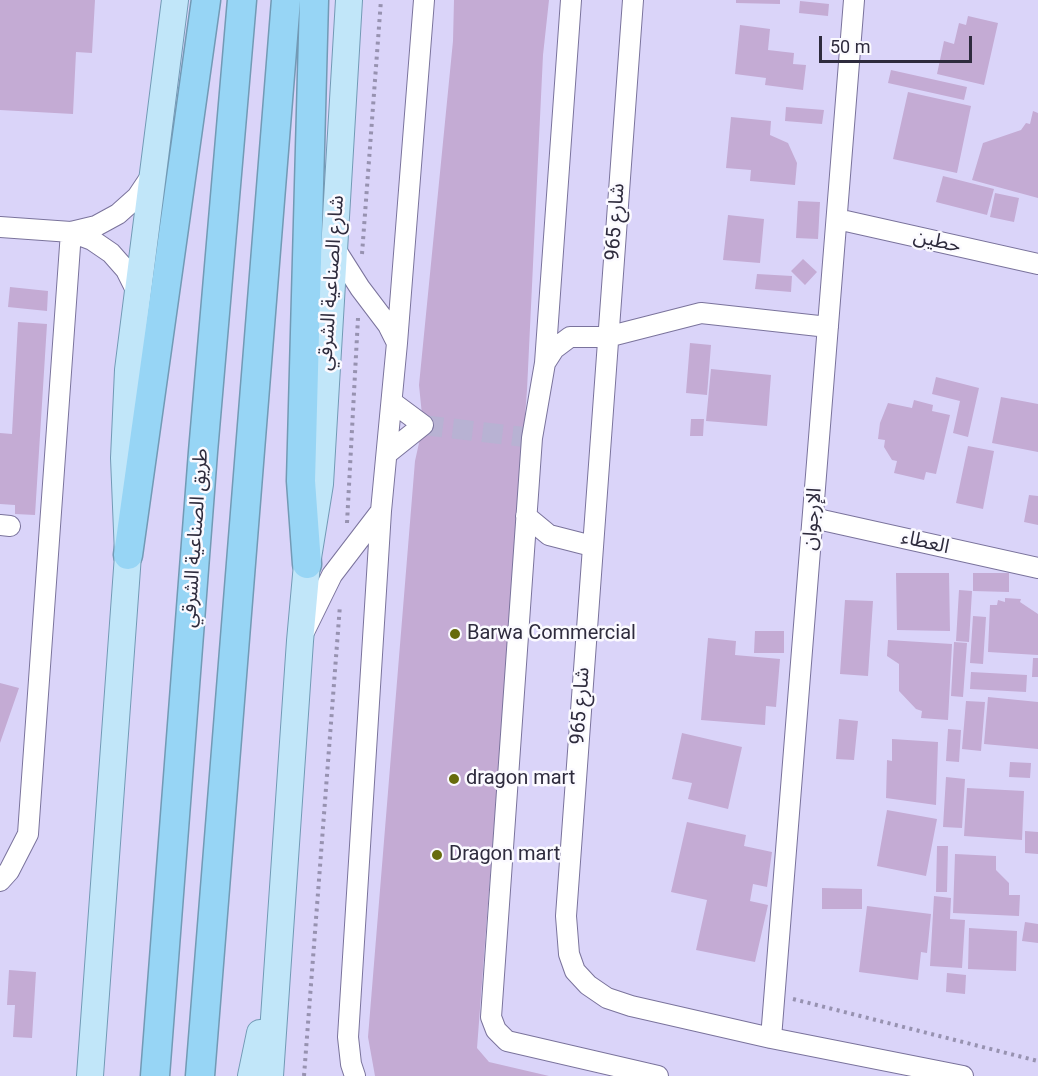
<!DOCTYPE html>
<html>
<head>
<meta charset="utf-8">
<style>
  body { margin:0 }
  #map { position:relative; width:1038px; height:1076px; overflow:hidden; background:#dad4f9; font-family:Roboto,sans-serif }
  canvas { display:block }
  .scale { position:absolute; left:819px; top:36px; width:153px; height:27px; box-sizing:border-box; border:3px solid #2e2b3d; border-top:0; padding-left:8px; font-size:18px; line-height:21px; white-space:nowrap; color:#2e2b3d; -webkit-text-stroke:4px #fbfaff; paint-order:stroke }
</style>
</head>
<body>
<div id="map">
<canvas width="1038" height="1076"></canvas>
<div class="scale">50 m</div>
</div>
<script>
const ctx = document.querySelector('canvas').getContext('2d');
ctx.lineJoin = 'round';
function fill(path, color) {
  ctx.fillStyle = color;
  ctx.fill(path, 'evenodd');
}
function toPath(rows) {
  const path = new Path2D();
  for (const r of rows) {
    path.moveTo(r[0], r[1]);
    for (let i = 2; i < r.length; i += 2) path.lineTo(r[i], r[i + 1]);
  }
  return path;
}
function trace(path, color, width, dash) {
  ctx.strokeStyle = color;
  ctx.lineWidth = width;
  ctx.lineCap = dash ? 'butt' : 'round';
  ctx.setLineDash(dash || []);
  ctx.stroke(path);
}
function label(font, color, halo, rows, align = 'center') {
  ctx.font = font + ' Roboto,"Noto Sans Arabic",sans-serif';
  ctx.lineWidth = 5;
  ctx.setLineDash([]);
  ctx.textBaseline = 'middle';
  ctx.strokeStyle = halo;
  ctx.fillStyle = color;
  for (const [text, x, y, turn = 0] of rows) {
    ctx.save();
    ctx.translate(x, y);
    ctx.rotate((+turn || 0) * Math.PI / 180);
    ctx.textAlign = isNaN(turn) ? turn : align;
    if (halo) ctx.strokeText(text, 0, 0);
    ctx.fillText(text, 0, 0);
    ctx.restore();
  }
}
fill(toPath([
  [0,0,95,0,92,53,76,52,73,114,0,110],
  [454,0,549,0,543,55,527,390,477,1048,489,1062,549,1076,375,1076,368,1037,415,461,423,425,419,385,453,41],
  [736,0,780,0,780,4,736,3],
  [800,1,829,4,828,16,799,13],
  [968,16,998,23,984,85,937,74,944,41,954,44,959,23,966,25],
  [740,25,770,29,768,50,794,53,793,64,806,65,803,90,765,85,766,78,735,74],
  [891,70,967,87,964,100,888,83],
  [908,92,971,106,957,173,893,159],
  [786,107,824,110,822,124,785,121],
  [1033,111,1038,113,1038,198,972,180,983,143,1021,130,1026,123,1030,124],
  [731,117,771,121,770,135,788,143,797,163,795,185,750,181,751,170,726,168],
  [943,176,994,189,987,215,936,202],
  [995,193,1019,198,1014,222,990,217],
  [798,201,820,202,818,239,796,238],
  [728,215,764,219,760,263,723,260],
  [803,259,817,272,805,285,791,271],
  [757,274,792,276,791,292,755,289],
  [10,287,48,291,47,311,8,307],
  [18,322,47,324,35,515,15,514,15,505,0,504,0,433,12,434],
  [690,343,711,345,707,395,686,393],
  [711,369,771,375,767,426,706,421],
  [936,377,979,388,968,437,953,433,960,401,932,394],
  [1001,397,1038,404,1038,452,992,443],
  [914,400,933,405,932,411,950,415,936,474,926,472,924,480,894,473,897,461,892,460,884,447,885,440,878,439,880,423,888,403,912,408],
  [691,419,704,419,703,436,690,436],
  [968,446,994,451,983,509,956,503],
  [1029,495,1038,496,1038,525,1024,522],
  [896,573,949,573,950,631,897,630],
  [973,573,1009,573,1009,592,973,591],
  [959,590,972,591,969,642,956,641],
  [1005,598,1021,599,1020,602,1038,614,1038,655,988,652,990,605,997,605,998,600,1005,602],
  [845,600,873,601,868,676,840,674],
  [973,616,986,617,983,664,970,663],
  [755,631,784,631,784,653,754,653],
  [708,638,736,641,735,655,780,659,776,707,766,706,765,725,701,720],
  [888,640,952,644,948,720,921,718,922,711,916,709,899,691,899,664,887,656],
  [954,642,967,643,963,697,951,696],
  [1033,658,1038,658,1038,677,1032,677],
  [971,672,1027,675,1026,692,970,689],
  [0,683,19,688,0,743],
  [988,697,1038,702,1038,749,984,744],
  [966,701,985,702,981,751,962,749],
  [839,719,858,721,854,760,836,759],
  [948,729,961,730,959,762,946,761],
  [682,733,742,747,728,809,688,799,692,783,672,779],
  [892,739,938,742,936,805,886,798,887,760,892,761],
  [1010,762,1031,763,1030,778,1009,777],
  [946,777,965,779,962,828,943,827],
  [967,788,1024,791,1022,840,964,836],
  [887,810,937,819,926,876,877,866],
  [687,822,746,835,744,846,772,852,767,887,753,884,750,901,768,905,755,962,696,950,707,900,671,892],
  [1025,831,1038,832,1038,854,1025,853],
  [937,846,948,846,947,892,936,892],
  [955,854,996,856,996,870,1009,883,1009,895,1020,895,1019,916,953,913],
  [822,888,862,889,862,909,822,909],
  [934,896,951,898,950,919,965,920,962,968,930,966],
  [867,906,931,914,927,953,921,952,918,980,859,972],
  [1025,922,1038,924,1038,943,1022,941],
  [969,928,1017,931,1016,971,968,969],
  [9,970,36,972,32,1038,13,1037,15,1005,7,1005],
  [947,973,966,975,965,994,946,992]
]), '#c4abd4');
trace(toPath([
  [423,425,524,437]
]), '#b8b2d3', 20, [20, 10]);
const minor = toPath([
  [571,0,545,363,532,438,491,1017,496,1030,507,1041,658,1076],
  [633,0,566,916,569,954,575,971,588,985,607,998,631,1006,771,1038,963,1076],
  [837,219,1038,264],
  [0,227,71,232,96,226,118,214,137,197,151,176],
  [71,232,92,240,111,253,126,270,136,290],
  [334,247,360,288,388,325,397,343],
  [545,363,554,349,570,337,607,337,701,313,828,327],
  [388,453,423,425,392,402],
  [526,516,549,535,592,546],
  [813,518,1038,568],
  [0,525,10,526],
  [305,630,332,575,381,511],
  [0,881,9,871,28,834,71,232],
  [771,1038,854,0],
  [355,1076,351,1064,348,1037,381,511,397,343,424,0]
]);
const major = toPath([
  [90,1076,128,555,124,458,128,370,175,0],
  [251,1076,260,1033],
  [270,1076,300,641,307,564,320,484,349,0]
]);
const highway = toPath([
  [128,555,206,0],
  [307,564,301,481,314,0],
  [155,1076,203,452,242,0],
  [200,1076,286,0]
]);
trace(minor, '#7a739c', 22);
trace(major, '#729ab5', 28);
trace(highway, '#729ab5', 31);
trace(toPath([
  [362,254,381,0],
  [347,523,358,318],
  [793,999,1038,1061],
  [304,1076,340,605]
]), '#9792b0', 4, [3, 4.5]);
trace(minor, '#fff', 20);
trace(major, '#c1e6f9', 26);
trace(highway, '#97d5f5', 28);
for (const [x, y, r, color] of [
  [455,634,6,"#676b0c"],
  [454,779,6,"#676b0c"],
  [437,855,6,"#676b0c"]
]) {
  const dot = new Path2D();
  dot.arc(x, y, r, 0, 2 * Math.PI);
  ctx.fillStyle = color;
  ctx.fill(dot);
  trace(dot, '#fbfaff', 2);
}
label('20px', '#2e2b3d', '#fbfaff', [
  ["شارع 965",616,222,-86],
  ["حطين",937,242,13],
  ["شارع الصناعية الشرقي",332,283,-86],
  ["الإرجوان",813,519,-85],
  ["طريق الصناعية الشرقي",196,538,-86],
  ["العطاء",925,543,13],
  ["شارع 965",581,706,-86]
]);
label('20px', '#2e2b3d', '#fbfaff', [
  ["Barwa Commercial",467,634],
  ["dragon mart",466,779],
  ["Dragon mart",449,855]
], 'left');
</script>
</body>
</html>
